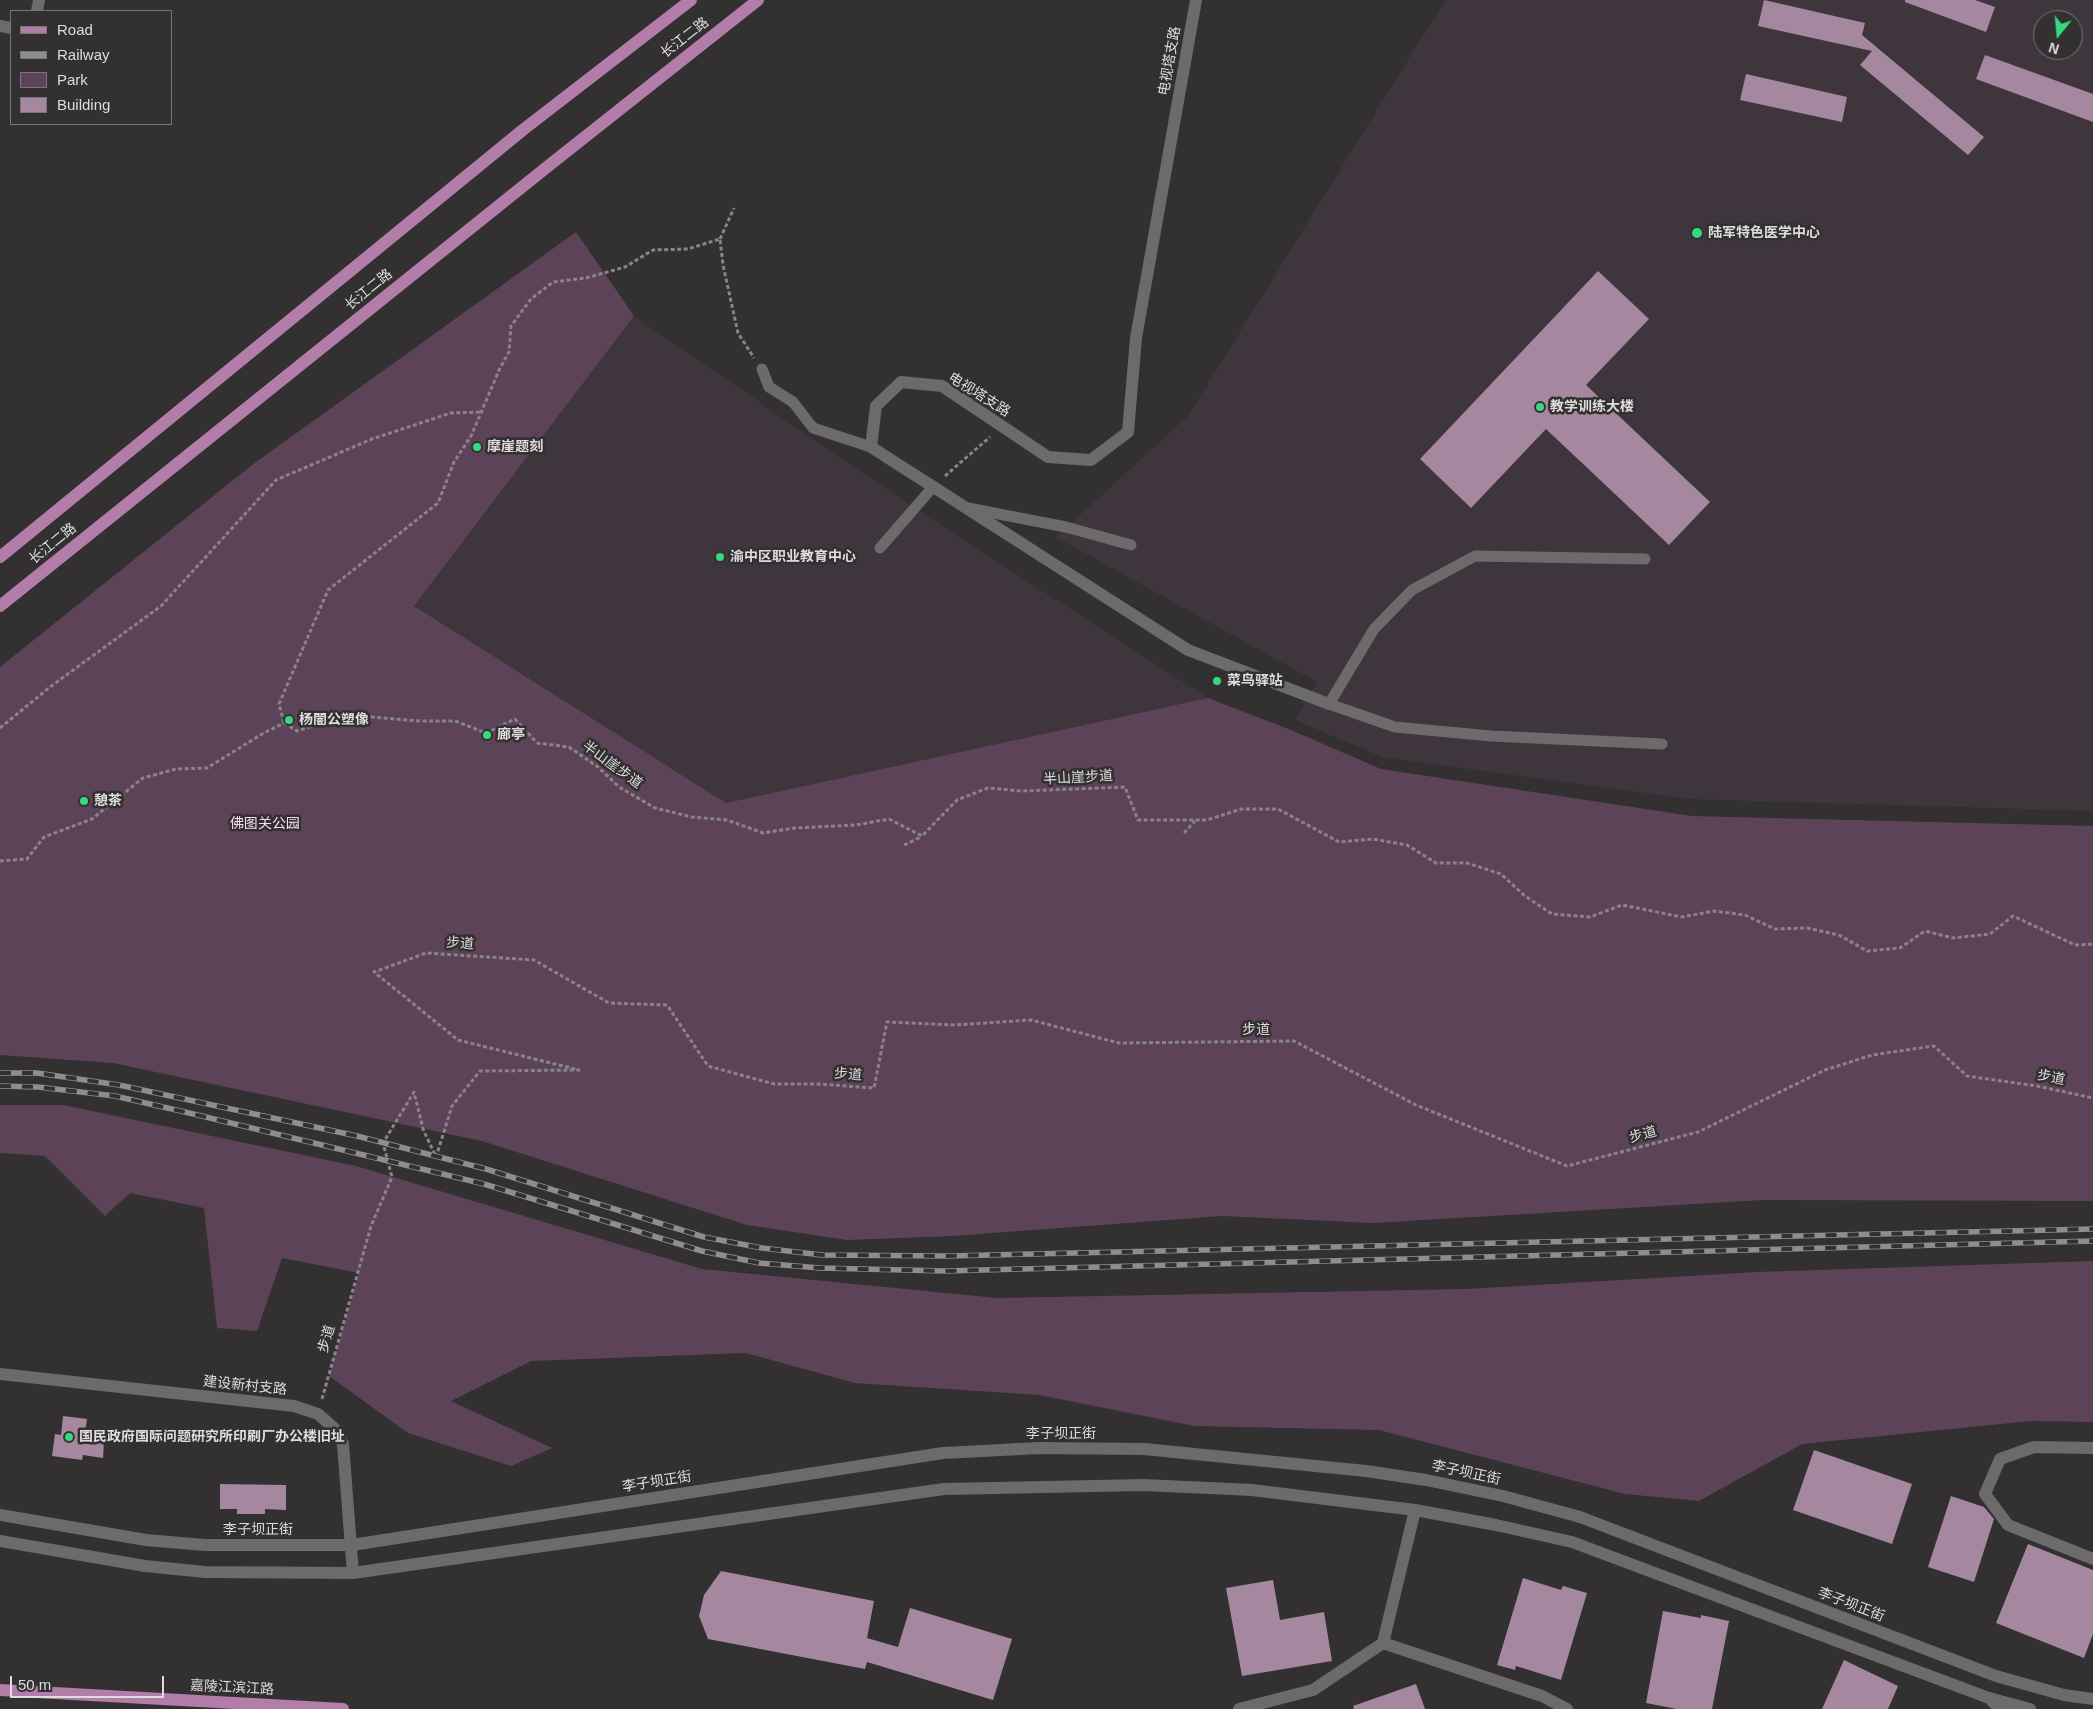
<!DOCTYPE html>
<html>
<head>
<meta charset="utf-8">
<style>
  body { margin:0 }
  #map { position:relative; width:2093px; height:1709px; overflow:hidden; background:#323031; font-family:Arial,sans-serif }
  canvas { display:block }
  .legend { position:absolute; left:10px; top:10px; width:162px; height:115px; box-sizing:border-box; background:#323031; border:1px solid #777576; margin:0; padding:6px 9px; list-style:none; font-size:15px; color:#dedcdd }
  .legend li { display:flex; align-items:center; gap:10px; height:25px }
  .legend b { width:25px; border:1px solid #777576 }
  .north { position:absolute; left:2033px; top:10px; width:50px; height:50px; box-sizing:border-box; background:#323031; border:1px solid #777576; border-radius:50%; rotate:197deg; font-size:14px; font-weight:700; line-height:20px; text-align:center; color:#dedcdd }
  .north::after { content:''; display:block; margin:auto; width:18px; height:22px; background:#37d880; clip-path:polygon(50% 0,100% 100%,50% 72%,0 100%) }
  .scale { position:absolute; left:10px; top:1676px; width:154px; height:22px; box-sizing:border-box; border:2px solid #dedcdd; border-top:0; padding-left:6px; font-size:15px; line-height:18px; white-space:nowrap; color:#dedcdd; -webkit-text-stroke:4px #323031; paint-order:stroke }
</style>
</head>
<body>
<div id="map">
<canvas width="2093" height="1709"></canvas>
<ul class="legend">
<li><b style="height:6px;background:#b27da8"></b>Road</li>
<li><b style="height:6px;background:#8f8d8e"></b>Railway</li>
<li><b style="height:14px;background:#5d4357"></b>Park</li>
<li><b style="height:14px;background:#a5889f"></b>Building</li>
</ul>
<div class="north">N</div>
<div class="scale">50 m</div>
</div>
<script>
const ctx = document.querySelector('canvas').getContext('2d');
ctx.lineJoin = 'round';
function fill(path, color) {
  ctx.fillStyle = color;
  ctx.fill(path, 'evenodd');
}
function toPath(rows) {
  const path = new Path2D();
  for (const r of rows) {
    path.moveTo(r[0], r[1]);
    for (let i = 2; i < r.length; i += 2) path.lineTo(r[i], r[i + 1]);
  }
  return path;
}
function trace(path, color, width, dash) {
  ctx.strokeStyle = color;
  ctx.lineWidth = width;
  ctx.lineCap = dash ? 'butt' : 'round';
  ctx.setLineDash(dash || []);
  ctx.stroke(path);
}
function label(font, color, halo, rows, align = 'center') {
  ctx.font = font + ' Arial,"Noto Sans SC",sans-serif';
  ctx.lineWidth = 5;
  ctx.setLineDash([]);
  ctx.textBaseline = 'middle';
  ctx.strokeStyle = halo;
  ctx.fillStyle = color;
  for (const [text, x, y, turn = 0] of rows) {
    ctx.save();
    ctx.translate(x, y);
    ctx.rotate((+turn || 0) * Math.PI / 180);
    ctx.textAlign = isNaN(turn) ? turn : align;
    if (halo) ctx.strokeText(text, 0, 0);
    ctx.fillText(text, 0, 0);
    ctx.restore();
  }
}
fill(toPath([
  [1445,0,2093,0,2093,811,1688,799,1382,757,1295,720,1317,682,1056,537,1188,416],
  [2043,20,2073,20,2073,50,2043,50],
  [634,316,914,508,1208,698,726,803,414,606]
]), '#3e363c');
fill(toPath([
  [576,232,634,316,414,606,726,803,1208,698,1291,730,1381,769,1692,816,2093,826,2093,1201,1763,1200,1373,1223,1222,1216,952,1236,847,1240,747,1225,482,1141,113,1063,0,1055,0,667,252,465],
  [0,1105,63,1105,356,1166,702,1269,997,1298,1467,1289,1757,1272,2093,1261,2093,1422,2031,1421,1802,1444,1699,1501,1625,1494,1379,1430,1194,1426,1039,1395,855,1383,746,1353,531,1361,451,1401,552,1448,511,1466,408,1433,329,1376,359,1273,282,1258,257,1331,217,1328,204,1208,130,1193,105,1216,45,1156,0,1153]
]), '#5d4357');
fill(toPath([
  [1764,0,1865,23,1862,35,1984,137,1968,155,1860,65,1872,51,1758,26],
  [1905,0,1975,0,1995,7,1986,32,1905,2],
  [1985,55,2093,94,2093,122,1976,79],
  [1746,74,1847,97,1842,122,1740,100],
  [1598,271,1649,319,1586,385,1710,502,1669,545,1546,429,1471,508,1420,459],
  [63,1416,87,1419,84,1439,104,1442,103,1458,83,1455,82,1460,52,1456,55,1434,61,1435],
  [1814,1450,1912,1484,1892,1544,1793,1510],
  [220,1484,286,1485,286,1510,265,1509,265,1514,237,1514,237,1509,220,1509],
  [1951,1496,1984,1507,1994,1519,1974,1582,1928,1567],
  [2028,1544,2093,1570,2093,1634,2084,1658,1996,1623],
  [721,1571,874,1601,867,1638,898,1647,910,1608,1012,1639,993,1700,867,1662,865,1669,708,1639,699,1616,704,1595],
  [1523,1578,1561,1590,1563,1586,1587,1593,1561,1680,1516,1666,1515,1670,1497,1665],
  [1273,1580,1280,1620,1324,1612,1332,1661,1242,1676,1226,1588],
  [1663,1611,1701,1618,1701,1615,1729,1621,1712,1709,1677,1709,1646,1703],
  [1844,1660,1898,1686,1888,1709,1822,1709],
  [1416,1684,1425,1709,1354,1709,1353,1706]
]), '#a5889f');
trace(toPath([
  [720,239,734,208],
  [945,476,990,437],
  [284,723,297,731,328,721,358,716,420,721,455,721,486,733,515,719,537,743,569,747,598,767,619,787,655,808,692,817,727,820,763,833,795,828,856,825,889,819,922,836,957,800,988,788,1021,791,1125,787,1138,820,1207,820,1241,809,1278,809,1339,842,1373,839,1407,845,1436,863,1467,863,1501,874,1525,896,1552,914,1590,917,1622,905,1682,917,1714,911,1745,915,1775,929,1807,928,1839,935,1867,951,1900,948,1925,931,1953,938,1990,934,2013,916,2075,945,2093,944],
  [284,723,279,704,328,590,438,503,454,462,471,436,500,368,509,352,511,326,531,299,553,282,586,278,625,267,653,250,688,249,720,239,723,265,738,333,754,358],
  [0,728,50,687,161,606,276,480,372,439,451,413,483,412],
  [1184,833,1195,821],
  [904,845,921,837],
  [0,861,27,859,44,837,92,819,143,778,176,769,207,768,262,734,284,723],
  [322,1399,371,1226,392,1177,383,1143,414,1092,423,1129,436,1157,452,1106,480,1071,579,1070,458,1040,374,972,426,953,534,960,609,1003,667,1005,708,1066,774,1084,818,1084,874,1088,887,1022,955,1025,1031,1020,1119,1043,1294,1041,1416,1105,1567,1166,1698,1132,1825,1070,1872,1055,1934,1046,1967,1076,2037,1086,2093,1098]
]), '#878586', 3, [4, 2.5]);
trace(toPath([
  [762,369,769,387,793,402,813,428,871,447],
  [968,508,1066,527,1131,545],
  [880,548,933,487],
  [1645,559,1475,556,1412,590,1374,629,1329,704,1395,727,1491,736,1662,744]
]), '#6d6a6c', 11);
trace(toPath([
  [1196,0,1136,338,1128,432,1091,460,1048,457,942,386,901,382,876,406,871,447,1188,650,1329,704],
  [37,11,39,0],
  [0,26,11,28],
  [0,1374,294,1406,318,1414,334,1428,343,1444,353,1573],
  [2093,1448,2034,1447,2000,1459,1985,1494,2008,1525,2093,1559],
  [1383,1643,1542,1696,1567,1709],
  [1989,1698,2000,1709],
  [1239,1709,1313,1690,1383,1643,1415,1510]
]), '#6d6a6c', 12);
trace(toPath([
  [0,1515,146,1540,205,1545,352,1545,943,1453,1039,1448,1144,1449,1366,1471,1426,1480,1503,1496,1580,1517,1996,1676,2064,1695,2093,1699],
  [0,1541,145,1566,205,1572,353,1573,944,1489,1144,1485,1252,1490,1415,1510,1496,1525,1572,1542,1989,1698,2030,1709]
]), '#6d6a6c', 12);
trace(toPath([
  [0,557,524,129,691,0],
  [0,606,547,167,758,0],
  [0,1690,343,1709]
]), '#b27da8', 12);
const rail = toPath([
  [0,1073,37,1073,119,1085,357,1136,486,1169,704,1237,762,1248,822,1255,948,1256,2093,1229],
  [0,1086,38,1087,115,1096,185,1112,484,1184,702,1251,759,1263,820,1268,945,1271,2093,1241]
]);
trace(rail, '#8f8d8e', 5.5);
trace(rail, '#323031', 4, [11]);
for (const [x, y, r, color] of [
  [1697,233,6,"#37d880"],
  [1540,407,5,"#37d880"],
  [477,447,5,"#37d880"],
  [720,557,5,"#37d880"],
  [1217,681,5,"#37d880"],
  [289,720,5,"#37d880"],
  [487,735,5,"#37d880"],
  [84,801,5,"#37d880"],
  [69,1437,5,"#37d880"]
]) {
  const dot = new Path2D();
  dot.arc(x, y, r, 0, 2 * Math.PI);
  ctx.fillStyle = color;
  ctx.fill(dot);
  trace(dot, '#323031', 2);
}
label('14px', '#dedcdd', '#323031', [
  ["长江二路",685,38,-38],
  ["电视塔支路",1170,61,-80],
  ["长江二路",369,290,-39],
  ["电视塔支路",979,395,32],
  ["长江二路",53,544,-39],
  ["半山崖步道",612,765,36],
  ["半山崖步道",1078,778,-3],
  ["步道",460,944,4],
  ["步道",1256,1030],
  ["步道",848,1075,4],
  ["步道",2051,1078,11],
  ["步道",1643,1135,-15],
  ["步道",327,1339,-74],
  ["建设新村支路",245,1386,6],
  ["李子坝正街",1061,1434],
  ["李子坝正街",1466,1473,12],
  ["李子坝正街",657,1482,-9],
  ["李子坝正街",258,1530],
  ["李子坝正街",1851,1605,21],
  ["嘉陵江滨江路",232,1688,3]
]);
label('bold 14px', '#dedcdd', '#323031', [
  ["陆军特色医学中心",1708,233],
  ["教学训练大楼",1550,407],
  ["摩崖题刻",487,447],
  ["渝中区职业教育中心",730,557],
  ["菜鸟驿站",1227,681],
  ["杨闇公塑像",299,720],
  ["廊亭",497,735],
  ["憩茶",94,801],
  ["国民政府国际问题研究所印刷厂办公楼旧址",79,1437]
], 'left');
label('14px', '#f9d9f2', '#323031', [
  ["佛图关公园",265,824]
]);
</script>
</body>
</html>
